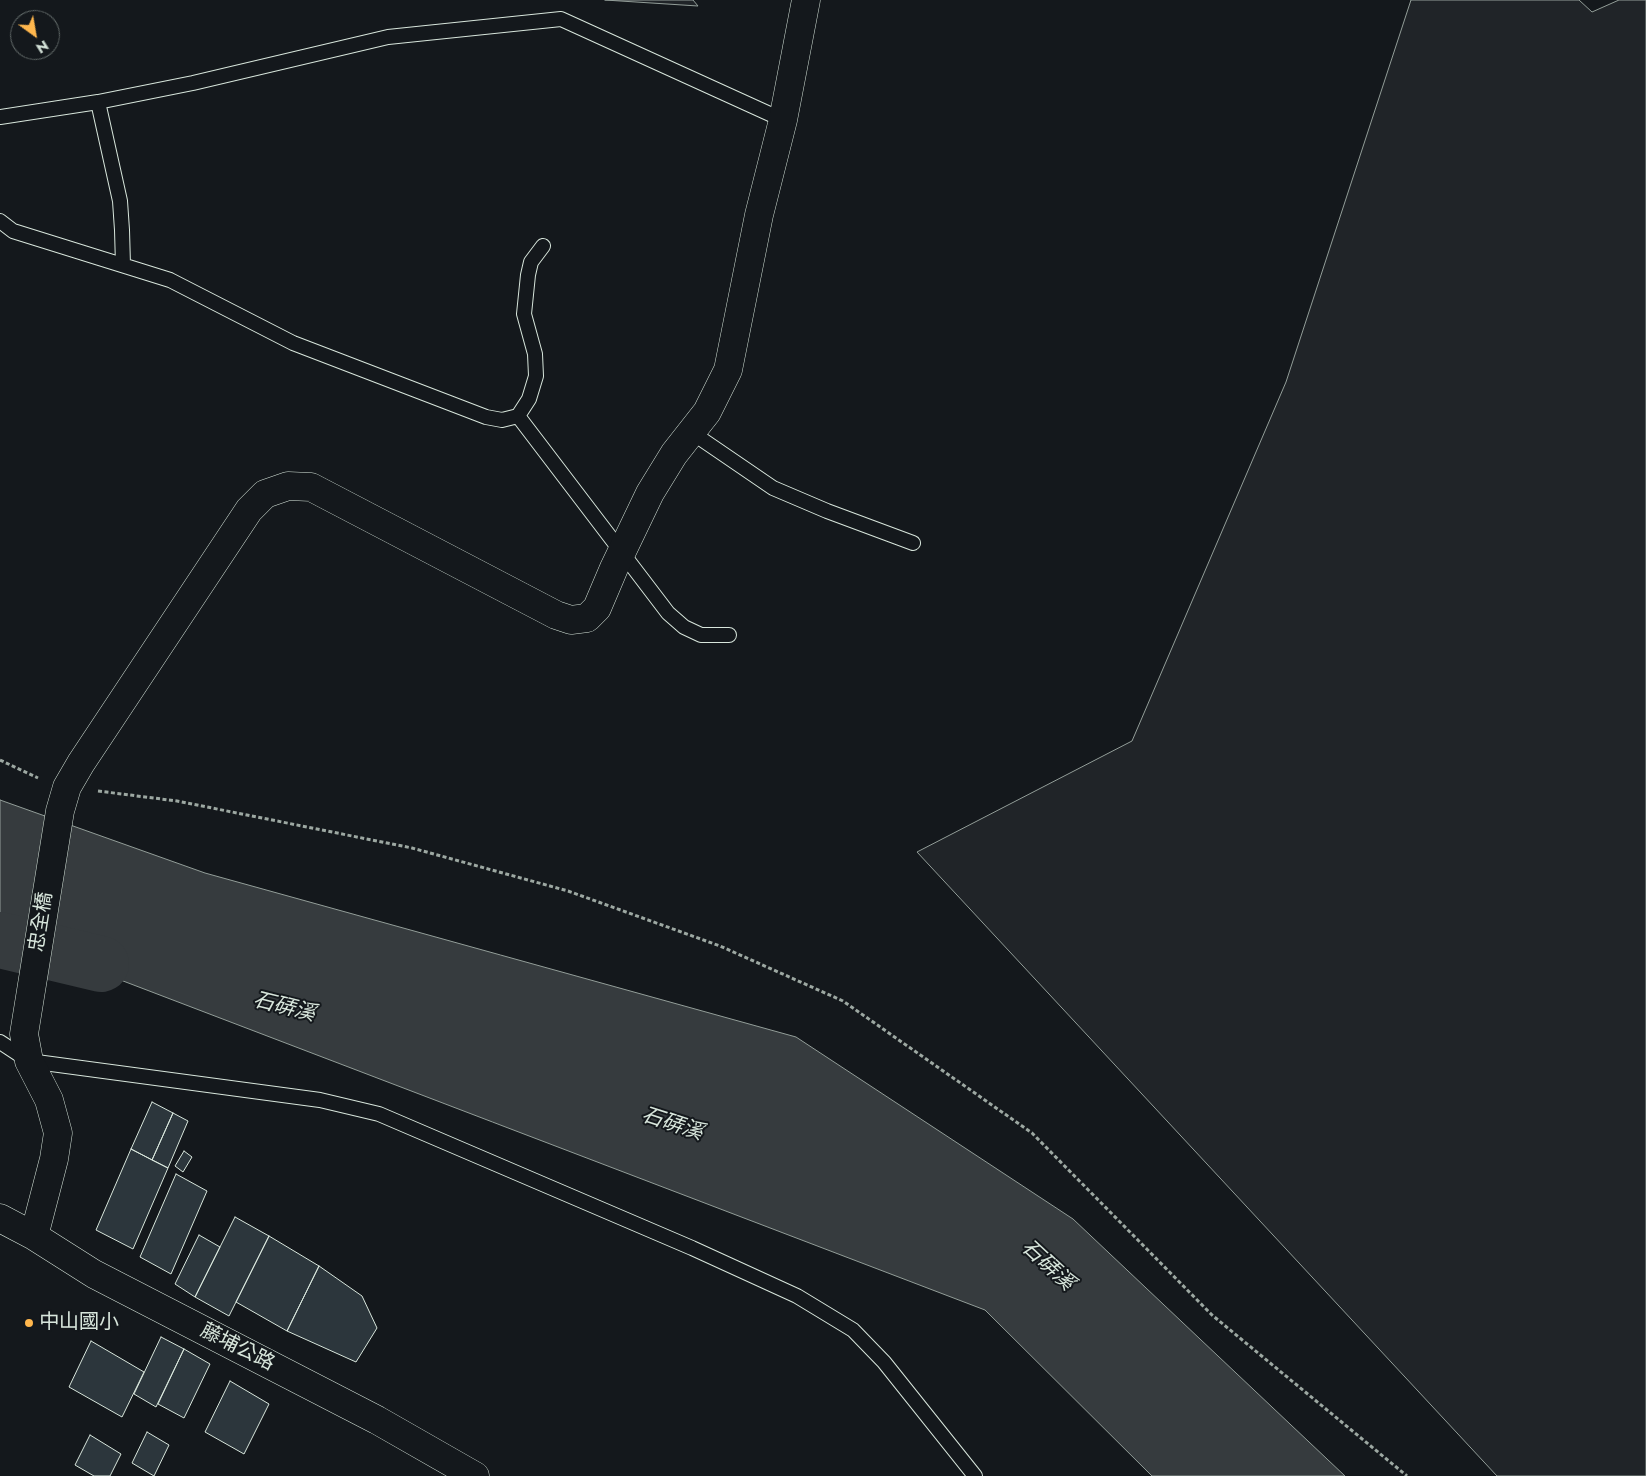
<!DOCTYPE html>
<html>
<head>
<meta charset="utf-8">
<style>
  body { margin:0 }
  #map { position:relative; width:1646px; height:1476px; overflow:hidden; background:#14181c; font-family:Jost,sans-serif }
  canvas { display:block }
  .north { position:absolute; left:10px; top:10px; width:50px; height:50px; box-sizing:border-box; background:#14181c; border:1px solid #626a69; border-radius:50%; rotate:148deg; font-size:14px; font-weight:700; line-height:20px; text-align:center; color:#d8e6dc }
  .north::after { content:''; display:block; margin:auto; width:18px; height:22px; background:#ffb74d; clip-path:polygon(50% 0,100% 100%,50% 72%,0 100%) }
</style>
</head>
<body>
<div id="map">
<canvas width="1646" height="1476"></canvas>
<div class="north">N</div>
</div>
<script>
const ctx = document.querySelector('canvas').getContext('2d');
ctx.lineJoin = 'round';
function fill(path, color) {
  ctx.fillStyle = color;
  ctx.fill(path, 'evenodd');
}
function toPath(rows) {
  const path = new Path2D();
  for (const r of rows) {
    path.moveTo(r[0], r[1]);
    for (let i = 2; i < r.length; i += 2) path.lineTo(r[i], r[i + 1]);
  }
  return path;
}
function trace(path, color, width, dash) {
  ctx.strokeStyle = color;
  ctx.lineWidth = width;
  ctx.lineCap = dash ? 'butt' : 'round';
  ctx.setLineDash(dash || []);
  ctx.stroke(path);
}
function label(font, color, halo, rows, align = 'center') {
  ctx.font = font + ' Jost,"Noto Sans TC",sans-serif';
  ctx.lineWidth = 4;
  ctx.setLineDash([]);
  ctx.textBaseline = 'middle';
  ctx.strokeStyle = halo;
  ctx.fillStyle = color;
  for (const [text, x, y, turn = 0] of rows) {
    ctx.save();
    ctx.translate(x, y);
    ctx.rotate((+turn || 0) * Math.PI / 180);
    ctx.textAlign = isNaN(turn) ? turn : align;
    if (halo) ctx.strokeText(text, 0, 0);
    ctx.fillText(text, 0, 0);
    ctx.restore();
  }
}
const green = toPath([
  [605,0,693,0,698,6,605,0],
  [1411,0,1579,0,1592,12,1619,0,1646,0,1646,1476,1497,1476,917,852,1132,741,1286,382,1411,0]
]);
fill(green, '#202428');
trace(green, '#939e99', 1);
const water = toPath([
  [0,800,205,873,796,1037,1073,1219,1345,1476,1152,1476,985,1310,0,934,0,800]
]);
fill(water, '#363b3e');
trace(water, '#939e99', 1);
trace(toPath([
  [0,940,101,964]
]), '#363b3e', 56);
const building = toPath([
  [152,1102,173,1113,152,1160,131,1149,152,1102],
  [173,1113,188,1121,168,1168,152,1160,173,1113],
  [131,1149,168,1168,133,1249,96,1230,131,1149],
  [184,1151,192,1157,183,1172,175,1166,184,1151],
  [176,1174,207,1191,171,1274,140,1257,176,1174],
  [235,1217,269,1236,229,1316,195,1297,235,1217],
  [199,1235,220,1247,195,1297,175,1284,199,1235],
  [269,1236,319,1266,287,1331,236,1302,269,1236],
  [319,1266,362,1296,377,1328,356,1362,287,1331,319,1266],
  [161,1337,184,1349,156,1407,134,1394,161,1337],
  [91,1341,144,1372,122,1417,69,1387,91,1341],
  [184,1349,210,1364,184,1418,158,1404,184,1349],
  [230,1381,269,1404,244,1454,205,1432,230,1381],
  [147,1432,169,1445,154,1476,132,1463,147,1432],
  [90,1435,121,1454,110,1476,94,1476,75,1465,90,1435]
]);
fill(building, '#2c363c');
trace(building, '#d8e6dc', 1);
const lane = toPath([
  [98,102,120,201,122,230,123,265],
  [0,117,98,102,193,83,388,37,561,19,783,120],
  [0,221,13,231,170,280,293,343,486,417,502,420,518,416,529,399,536,376,535,354,524,314,528,275,531,262,543,246],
  [518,416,668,613,684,627,701,635,729,635],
  [691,432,773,488,827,511,913,543],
  [0,1042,29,1061,320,1100,379,1114,692,1248,797,1296,853,1330,884,1362,975,1476]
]);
const secondary = toPath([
  [0,1218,34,1236,94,1274,377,1420,475,1476],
  [34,1236,54,1159,58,1133,49,1100,29,1061,24,1034,60,811,67,787,81,763,249,510,265,494,288,486,311,487,556,615,571,620,587,618,597,608,614,568,650,493,674,454,707,412,728,370,759,215,783,120,806,0]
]);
trace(lane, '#d8e6dc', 16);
trace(secondary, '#d8e6dc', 29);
trace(toPath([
  [0,760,38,778],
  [98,791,177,801,412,848,568,891,720,946,843,1001,1032,1133,1212,1315,1407,1476]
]), '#9da8a2', 3, [4, 2.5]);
trace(lane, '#14181c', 14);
trace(secondary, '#14181c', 28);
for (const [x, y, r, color] of [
  [29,1323,5,"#ffb74d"]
]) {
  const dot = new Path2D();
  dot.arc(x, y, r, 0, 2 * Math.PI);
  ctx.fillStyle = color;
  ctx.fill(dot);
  trace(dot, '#14181c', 2);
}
label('20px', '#d8e6dc', '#14181c', [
  ["忠全橋",42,922,-81],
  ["藤埔公路",237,1348,27]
]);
label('20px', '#d8e6dc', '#14181c', [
  ["中山國小",39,1323]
], 'left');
label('italic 21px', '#d8e6dc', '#14181c', [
  ["石硦溪",284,1008,14],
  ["石硦溪",672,1125,18],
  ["石硦溪",1047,1266,43]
]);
</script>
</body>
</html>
